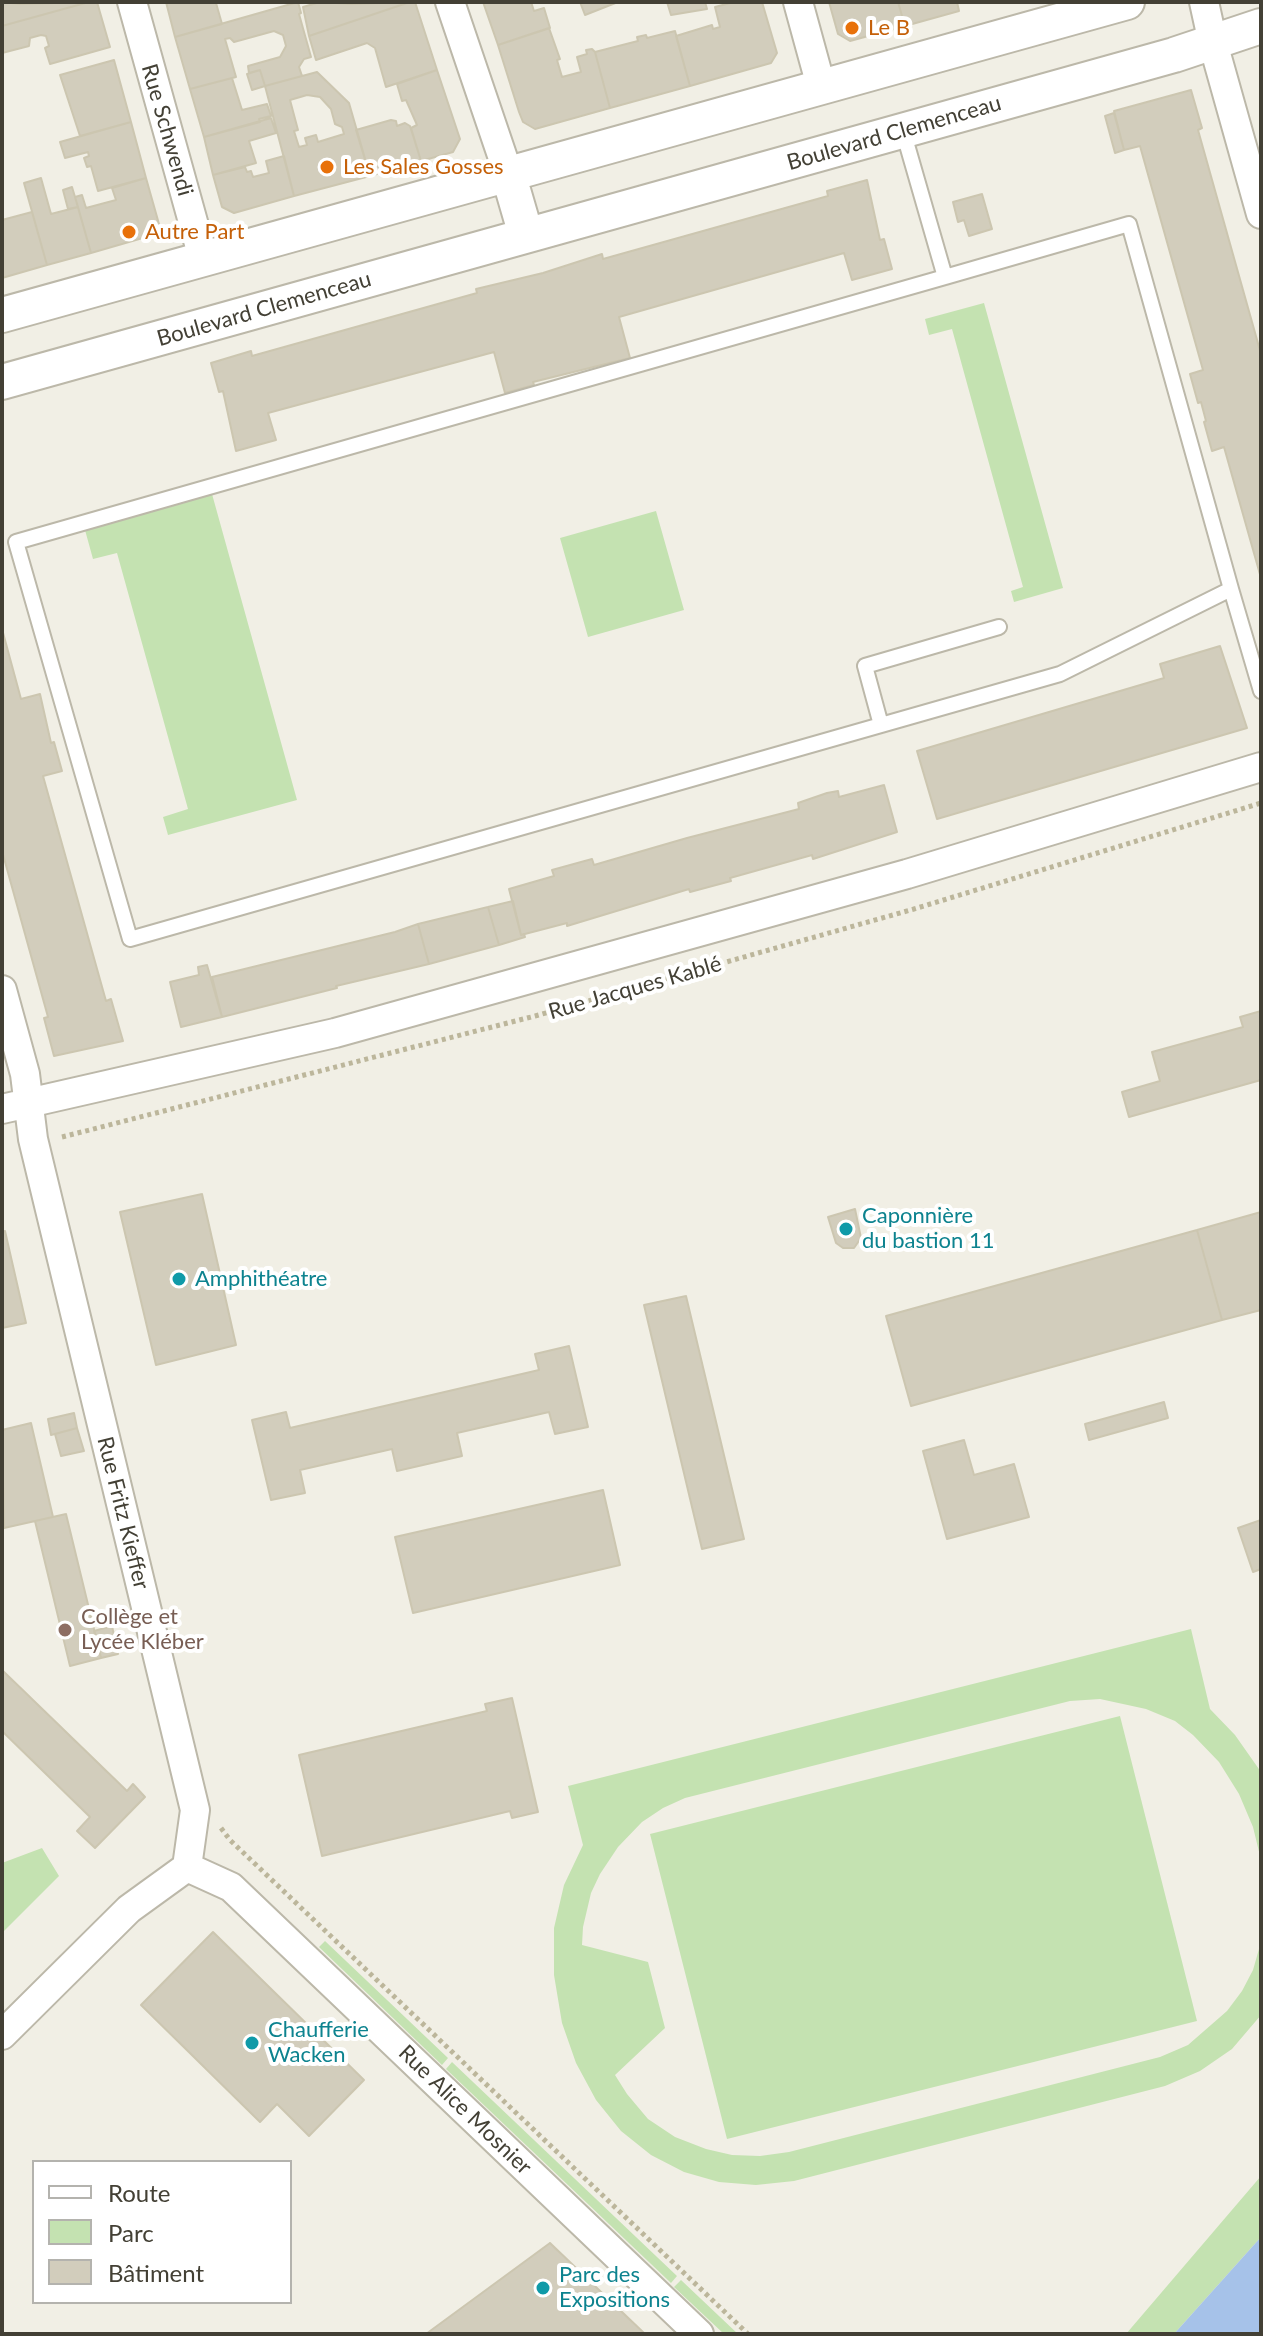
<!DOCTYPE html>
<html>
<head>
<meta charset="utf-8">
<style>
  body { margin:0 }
  #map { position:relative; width:1263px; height:2336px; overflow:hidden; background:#f1efe5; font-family:Lato,sans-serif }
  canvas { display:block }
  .frame { position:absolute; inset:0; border:4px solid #434035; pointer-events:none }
  .legend { position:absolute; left:32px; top:2160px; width:260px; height:144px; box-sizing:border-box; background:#fff; border:2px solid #b4b3ae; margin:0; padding:10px 14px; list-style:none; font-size:24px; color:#434035 }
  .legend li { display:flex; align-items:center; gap:16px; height:40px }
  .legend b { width:40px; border:2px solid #b4b3ae }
</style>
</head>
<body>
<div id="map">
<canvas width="1263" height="2336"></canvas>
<div class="frame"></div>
<ul class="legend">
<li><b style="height:10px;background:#fff"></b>Route</li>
<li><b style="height:22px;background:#c4e2b1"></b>Parc</li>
<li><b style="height:22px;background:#d2cdbc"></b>Bâtiment</li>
</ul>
</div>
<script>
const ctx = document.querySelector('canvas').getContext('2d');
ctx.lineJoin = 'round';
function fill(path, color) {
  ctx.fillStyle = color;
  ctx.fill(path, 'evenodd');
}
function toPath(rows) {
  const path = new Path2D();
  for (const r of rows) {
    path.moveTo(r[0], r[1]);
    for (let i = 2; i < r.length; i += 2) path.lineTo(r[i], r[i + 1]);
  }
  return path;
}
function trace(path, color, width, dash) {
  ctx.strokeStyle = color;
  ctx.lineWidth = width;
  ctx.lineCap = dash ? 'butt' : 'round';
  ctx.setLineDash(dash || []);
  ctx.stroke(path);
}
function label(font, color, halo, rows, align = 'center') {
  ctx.font = font + ' Lato,sans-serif';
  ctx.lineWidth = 8;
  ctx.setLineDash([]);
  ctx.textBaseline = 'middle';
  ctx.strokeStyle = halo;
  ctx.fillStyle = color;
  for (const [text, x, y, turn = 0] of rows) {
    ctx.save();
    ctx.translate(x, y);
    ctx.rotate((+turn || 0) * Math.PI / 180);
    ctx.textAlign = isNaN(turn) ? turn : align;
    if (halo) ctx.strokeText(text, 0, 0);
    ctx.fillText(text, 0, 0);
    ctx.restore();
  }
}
fill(toPath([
  [984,303,1063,588,1014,602,1011,591,1023,587,952,329,929,335,925,319],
  [212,494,297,800,168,835,163,817,188,809,117,553,93,559,85,530],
  [656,511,684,610,588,637,560,538],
  [1191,1629,1210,1709,1235,1735,1261,1772,1261,1860,1253,1827,1239,1794,1219,1762,1193,1735,1175,1721,1146,1709,1100,1699,1070,1701,685,1798,663,1808,642,1822,618,1847,600,1874,591,1893,583,1927,582,1945,648,1962,665,2028,615,2075,627,2094,648,2119,675,2137,706,2149,732,2155,760,2156,789,2152,1160,2057,1188,2045,1227,2011,1242,1991,1253,1970,1261,1942,1261,2015,1232,2049,1200,2071,1165,2086,794,2181,756,2185,719,2182,684,2172,651,2155,621,2131,596,2100,576,2063,562,2023,554,1975,554,1928,564,1885,583,1845,568,1786],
  [1120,1716,1197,2021,727,2139,650,1834],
  [42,1848,59,1876,2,1933,2,1863],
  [325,1941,448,2058,442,2065,319,1947],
  [452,2062,677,2276,671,2283,446,2069],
  [1261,2176,1261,2237,1174,2334,1126,2334],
  [681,2280,738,2334,724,2334,674,2287]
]), '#c4e2b1');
fill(toPath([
  [1261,2237,1261,2334,1174,2334]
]), '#a6c2e9');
const building = toPath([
  [2,2,20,4,89,2,2,26,2,2],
  [89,2,97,2,110,47,50,64,45,48,49,46,46,36,41,35,30,38,29,46,2,53,2,26,89,2],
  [166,2,220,2,216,3,222,24,175,37,166,2],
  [298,2,301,13,299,14,311,57,304,59,299,67,302,76,265,86,260,70,249,73,248,66,280,57,286,46,283,35,274,31,234,42,230,38,225,39,236,77,190,89,175,37,298,2],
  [320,2,351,4,410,2,309,36,303,7,320,2],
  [410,2,415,2,437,70,386,87,375,48,367,43,316,60,309,36,410,2],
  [483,2,531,2,534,11,544,8,550,28,498,45,483,2],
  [580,2,618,2,585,15,580,2],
  [667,2,705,2,707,9,671,15,667,2],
  [734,2,762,2,777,53,771,63,690,86,676,36,712,25,713,29,720,27,715,7,734,2],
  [829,2,898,2,905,26,850,41,838,34,829,2],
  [898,2,957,2,959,11,905,26,898,2],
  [549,28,560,59,557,60,562,77,581,72,577,57,587,54,586,50,592,49,595,52,610,108,535,129,523,122,519,112,498,45,549,28],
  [675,31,690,86,610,108,595,52,638,41,637,37,646,35,647,38,675,31],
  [114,60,131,122,80,136,60,75,114,60],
  [260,70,265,86,252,90,247,74,260,70],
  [437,70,460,139,453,152,421,161,411,128,417,125,406,100,402,101,397,84,437,70],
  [317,72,349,103,370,176,294,196,265,86,317,72],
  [307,95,320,97,331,109,335,124,342,127,344,134,318,142,316,135,305,138,307,145,299,147,294,131,298,130,290,100,307,95],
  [232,78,242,110,267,104,271,116,259,119,260,122,204,137,190,89,232,78],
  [1191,90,1202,128,1198,130,1261,354,1261,578,1224,447,1212,451,1204,422,1206,421,1201,402,1198,403,1190,374,1203,370,1140,146,1124,150,1114,111,1191,90],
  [1114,113,1124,150,1115,153,1105,116,1114,113],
  [271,118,276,133,249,141,256,163,213,175,204,137,271,118],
  [391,120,396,121,397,126,405,123,410,126,421,161,370,176,356,130,391,120],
  [131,122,146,178,98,191,91,166,87,167,84,158,89,156,88,152,65,158,60,142,131,122],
  [284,156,294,196,234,213,222,207,213,175,245,167,247,172,251,171,253,177,269,173,266,161,284,156],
  [41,178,51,214,78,207,91,253,47,265,24,183,41,178],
  [146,178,159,224,153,235,91,253,75,197,82,195,86,208,116,200,112,188,146,178],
  [867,180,880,240,884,239,892,269,852,280,844,253,619,317,630,358,533,382,534,385,505,393,494,352,268,413,276,440,236,451,223,391,219,392,211,363,251,351,252,356,477,293,476,289,543,273,602,254,603,259,828,196,827,191,867,180],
  [72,187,78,207,68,209,63,190,72,187],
  [982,194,992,229,969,236,964,220,958,222,953,202,982,194],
  [32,212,47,265,2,278,2,220,32,212],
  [2,629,21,699,40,694,51,743,54,742,62,771,43,776,106,1001,111,999,123,1041,54,1056,44,1018,48,1017,2,851,2,629],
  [1220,646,1247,728,937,819,917,751,1164,678,1160,664,1220,646],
  [884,785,897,832,813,859,812,855,730,878,731,881,690,892,689,889,567,926,567,923,521,935,509,889,554,876,552,870,592,859,594,865,687,838,799,809,798,803,827,793,838,791,839,797,884,785],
  [513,901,521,935,524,934,525,937,499,945,488,907,513,901],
  [488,907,499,945,429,964,418,924,488,907],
  [418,924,429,964,336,986,337,988,222,1017,212,977,395,932,418,924],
  [207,965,222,1017,181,1027,170,982,199,975,198,967,207,965],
  [1261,1011,1261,1080,1129,1117,1122,1092,1160,1081,1152,1052,1243,1027,1240,1017,1261,1011],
  [202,1194,236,1345,156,1365,120,1212,202,1194],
  [855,1209,861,1238,854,1248,843,1248,836,1243,828,1217,855,1209],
  [1261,1212,1261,1310,1222,1320,1197,1230,1261,1212],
  [1197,1230,1222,1320,911,1406,886,1316,1197,1230],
  [5,1231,26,1323,2,1328,2,1232,5,1231],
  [686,1296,744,1539,702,1549,644,1305,686,1296],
  [569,1346,588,1427,555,1434,549,1412,457,1433,462,1456,397,1471,392,1449,300,1470,305,1493,271,1500,252,1420,286,1412,290,1428,539,1370,535,1354,569,1346],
  [1164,1402,1168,1418,1089,1440,1085,1424,1164,1402],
  [74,1413,77,1428,51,1435,48,1419,74,1413],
  [31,1423,53,1517,4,1528,2,1430,31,1423],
  [77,1428,84,1451,61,1456,55,1434,77,1428],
  [964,1440,974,1475,1014,1464,1029,1517,947,1539,923,1451,964,1440],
  [603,1490,620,1565,413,1613,395,1537,603,1490],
  [66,1514,101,1658,70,1666,35,1521,66,1514],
  [1261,1520,1261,1569,1253,1572,1238,1528,1261,1520],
  [112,1626,118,1654,101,1658,94,1631,112,1626],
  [2,1670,127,1791,133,1784,145,1797,95,1848,77,1831,90,1817,2,1731,2,1670],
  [512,1698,538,1812,512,1818,510,1811,322,1856,299,1755,487,1711,485,1704,512,1698],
  [213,1932,364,2080,309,2136,277,2104,260,2122,141,2005,213,1932],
  [550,2243,645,2334,426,2334,550,2243]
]);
fill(building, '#d2cdbc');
trace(building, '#ccc6b0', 2);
const service = toPath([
  [903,131,945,277,16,542,130,939,1060,674,1231,589,1129,224,945,277],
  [1231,589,1261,691],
  [881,725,865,666,999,627]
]);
const minor = toPath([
  [132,2,203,258],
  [450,2,508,173],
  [798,2,821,86],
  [1204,2,1213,43,1261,214],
  [2,990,25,1074,33,1139,195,1810,187,1867,129,1909,2,2035],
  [2,1109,335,1033,907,874,1261,767],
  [187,1867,231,1887,699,2334]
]);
const tertiary = toPath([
  [508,173,526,235],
  [2,315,1127,2],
  [2,382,1174,55,1261,26]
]);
trace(service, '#bcb8a9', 18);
trace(minor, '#bcb8a9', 32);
trace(tertiary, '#bcb8a9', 38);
trace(toPath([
  [62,1137,535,1016,914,909,1261,803],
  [221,1828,230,1840,748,2334]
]), '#bcb69b', 5, [4, 4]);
trace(service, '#fff', 14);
trace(minor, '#fff', 28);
trace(tertiary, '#fff', 34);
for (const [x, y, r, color] of [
  [852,28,8,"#e8710a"],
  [327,167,8,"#e8710a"],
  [129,232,8,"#e8710a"],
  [846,1229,8,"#0f9aa8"],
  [179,1279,8,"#0f9aa8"],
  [65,1630,8,"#8d6e63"],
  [252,2043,8,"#0f9aa8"],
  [543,2288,8,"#0f9aa8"]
]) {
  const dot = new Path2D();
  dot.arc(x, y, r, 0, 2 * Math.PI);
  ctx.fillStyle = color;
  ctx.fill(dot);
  trace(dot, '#fff', 3);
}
label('22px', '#c56008', '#fff', [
  ["Le B",868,28],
  ["Les Sales Gosses",343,167],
  ["Autre Part",145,232]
], 'left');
label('22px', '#434035', '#fff', [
  ["Rue Schwendi",167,130,74],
  ["Boulevard Clemenceau",894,133,-16],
  ["Boulevard Clemenceau",264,309,-16],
  ["Rue Jacques Kablé",635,988,-16],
  ["Rue Fritz Kieffer",123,1513,76],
  ["Rue Alice Mosnier",465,2110,44]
]);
label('22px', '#0d838f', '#fff', [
  ["Caponnière",862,1216],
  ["du bastion 11",862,1241],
  ["Amphithéatre",195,1279],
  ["Chaufferie",268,2030],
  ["Wacken",268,2055],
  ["Parc des",559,2275],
  ["Expositions",559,2300]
], 'left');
label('22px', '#785e54', '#fff', [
  ["Collège et",81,1617],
  ["Lycée Kléber",81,1642]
], 'left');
</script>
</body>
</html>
